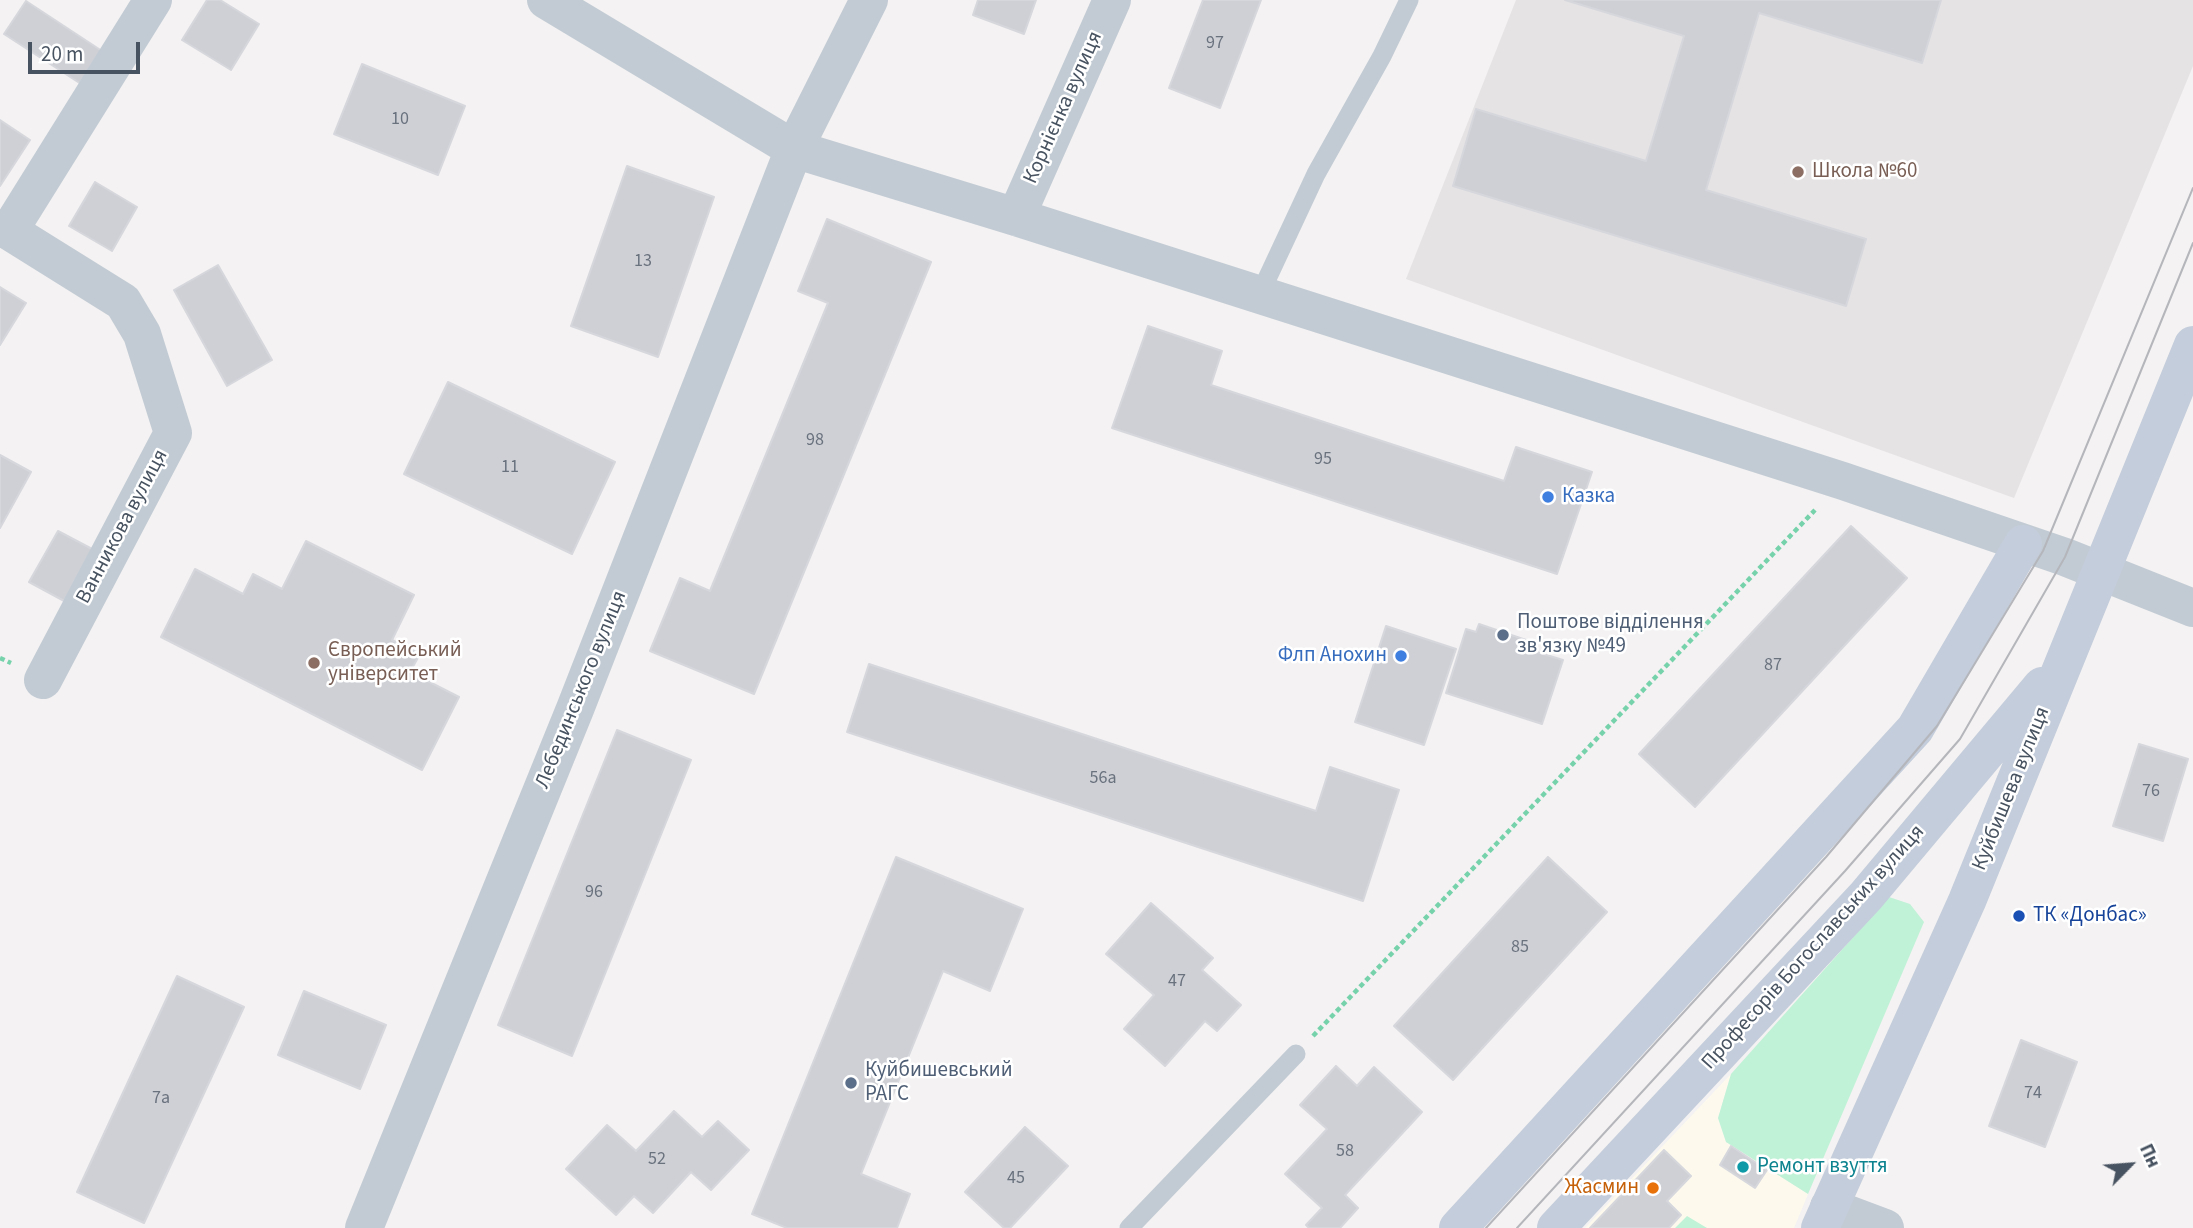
<!DOCTYPE html>
<html>
<head>
<meta charset="utf-8">
<style>
  body { margin:0 }
  #map { position:relative; width:2193px; height:1228px; overflow:hidden; background:#f4f2f2; font-family:"Source Sans 3",sans-serif }
  canvas { display:block }
  .north { position:absolute; left:2095px; top:1130px; width:70px; height:70px; -webkit-text-stroke:5px #fff; paint-order:stroke; rotate:65deg; font-size:19px; font-weight:700; line-height:28px; text-align:center; color:#485361 }
  .north::after { content:''; display:block; margin:auto; width:24px; height:32px; background:#485361; clip-path:polygon(50% 0,100% 100%,50% 72%,0 100%) }
  .scale { position:absolute; left:28px; top:42px; width:112px; height:32px; box-sizing:border-box; border:4px solid #485361; border-top:0; padding-left:9px; font-size:21px; line-height:24px; white-space:nowrap; color:#485361; -webkit-text-stroke:5px #fff; paint-order:stroke }
</style>
</head>
<body>
<div id="map">
<canvas width="2193" height="1228"></canvas>
<div class="north">Пн</div>
<div class="scale">20 m</div>
</div>
<script>
const ctx = document.querySelector('canvas').getContext('2d');
ctx.lineJoin = 'round';
function fill(path, color) {
  ctx.fillStyle = color;
  ctx.fill(path, 'evenodd');
}
function toPath(rows) {
  const path = new Path2D();
  for (const r of rows) {
    path.moveTo(r[0], r[1]);
    for (let i = 2; i < r.length; i += 2) path.lineTo(r[i], r[i + 1]);
  }
  return path;
}
function trace(path, color, width, dash) {
  ctx.strokeStyle = color;
  ctx.lineWidth = width;
  ctx.lineCap = dash ? 'butt' : 'round';
  ctx.setLineDash(dash || []);
  ctx.stroke(path);
}
function label(font, color, halo, rows, align = 'center') {
  ctx.font = font + ' "Source Sans 3",sans-serif';
  ctx.lineWidth = 5;
  ctx.setLineDash([]);
  ctx.textBaseline = 'middle';
  ctx.strokeStyle = halo;
  ctx.fillStyle = color;
  for (const [text, x, y, turn = 0] of rows) {
    ctx.save();
    ctx.translate(x, y);
    ctx.rotate((+turn || 0) * Math.PI / 180);
    ctx.textAlign = isNaN(turn) ? turn : align;
    if (halo) ctx.strokeText(text, 0, 0);
    ctx.fillText(text, 0, 0);
    ctx.restore();
  }
}
fill(toPath([
  [1731,1074,1718,1118,1726,1142,1808,1194,1794,1228,1585,1228]
]), '#fdfaed');
fill(toPath([
  [1516,0,2193,0,2193,66,2014,498,1406,279]
]), '#e5e3e4');
fill(toPath([
  [1889,897,1910,904,1924,922,1808,1194,1726,1142,1718,1118,1731,1074],
  [1687,1216,1707,1228,1675,1228]
]), '#c0f2d7');
const building = toPath([
  [207,0,220,0,259,24,231,70,182,40,207,0],
  [978,0,1036,0,1024,34,973,15,978,0],
  [1203,0,1261,0,1220,108,1169,88,1203,0],
  [1565,0,1941,0,1922,63,1759,13,1706,190,1866,239,1846,306,1453,186,1476,109,1646,161,1684,36,1565,0],
  [26,1,102,51,81,84,4,34,26,1],
  [362,64,465,106,438,175,334,134,362,64],
  [0,120,30,140,0,186,0,120],
  [627,166,714,197,658,357,571,326,627,166],
  [95,182,137,207,112,251,69,226,95,182],
  [827,219,931,262,754,694,650,651,680,578,710,591,828,303,798,291,827,219],
  [218,265,272,360,227,386,174,290,218,265],
  [0,287,26,303,0,345,0,287],
  [1148,326,1222,351,1211,385,1504,481,1516,447,1592,472,1557,574,1112,428,1148,326],
  [448,382,615,462,572,554,404,474,448,382],
  [0,455,31,472,0,528,0,455],
  [1851,526,1907,578,1695,807,1639,754,1851,526],
  [58,531,94,550,66,602,29,582,58,531],
  [306,541,414,595,392,640,420,654,410,672,459,697,422,770,161,637,195,569,243,594,253,574,282,589,306,541],
  [1479,624,1529,641,1527,649,1563,660,1542,724,1446,693,1466,629,1476,632,1479,624],
  [1386,626,1456,649,1424,745,1355,722,1386,626],
  [869,664,1316,811,1330,767,1399,790,1363,901,847,732,869,664],
  [617,730,691,760,572,1056,498,1025,617,730],
  [2139,744,2188,759,2163,841,2113,826,2139,744],
  [896,857,1023,909,990,991,943,971,861,1174,910,1194,897,1228,787,1228,752,1214,896,857],
  [1548,857,1607,912,1453,1080,1394,1026,1548,857],
  [1151,903,1213,958,1202,970,1241,1005,1217,1031,1205,1021,1165,1066,1124,1029,1154,995,1106,954,1151,903],
  [177,976,244,1007,144,1223,77,1192,177,976],
  [304,991,386,1025,360,1089,278,1055,304,991],
  [2021,1040,2077,1062,2045,1147,1989,1126,2021,1040],
  [1336,1066,1357,1086,1374,1067,1422,1112,1345,1195,1358,1208,1340,1228,1309,1228,1306,1225,1322,1208,1285,1174,1327,1129,1300,1105,1336,1066],
  [674,1111,702,1137,718,1121,749,1150,711,1190,691,1172,653,1213,634,1196,616,1215,566,1169,607,1125,636,1151,674,1111],
  [1025,1127,1068,1166,1010,1228,1004,1228,965,1192,1025,1127],
  [1731,1146,1767,1170,1755,1188,1720,1165,1731,1146],
  [1664,1150,1691,1176,1667,1201,1681,1215,1669,1228,1590,1228,1664,1150]
]);
fill(building, '#ced0d6');
trace(building, '#d6d7dd', 2);
trace(toPath([
  [0,658,11,663],
  [1313,1036,1815,510]
]), '#75d2ab', 4.5, [5, 3.5]);
trace(toPath([
  [1259,296,1316,174,1382,56,1409,0],
  [1129,1228,1296,1054]
]), '#c2cbd4', 19);
trace(toPath([
  [546,0,794,149,1016,217,1843,481,2065,557,2193,608],
  [1016,217,1112,0],
  [43,680,173,433,142,334,123,302,9,231,153,0],
  [1829,1207,1885,1228],
  [364,1228,575,709,794,149,869,0]
]), '#c2cbd4', 38);
trace(toPath([
  [1458,1228,1915,729,2023,544],
  [1556,1228,1866,896,2042,686],
  [1820,1228,1967,901,2193,345]
]), '#c4cddb', 38);
trace(toPath([
  [1486,1228,1826,857,1937,726,2043,551,2193,188],
  [1517,1228,1845,871,1960,739,2065,557,2193,243]
]), '#b4b6bc', 2);
for (const [x, y, r, color] of [
  [1798,172,7,"#8d6e63"],
  [1548,497,7,"#3f7fe0"],
  [1503,635,7,"#5c6f8a"],
  [1401,656,7,"#3f7fe0"],
  [314,663,7,"#8d6e63"],
  [2019,916,7,"#1a4fb4"],
  [851,1083,7,"#5c6f8a"],
  [1743,1167,7,"#0f9aa8"],
  [1653,1188,7,"#e8710a"]
]) {
  const dot = new Path2D();
  dot.arc(x, y, r, 0, 2 * Math.PI);
  ctx.fillStyle = color;
  ctx.fill(dot);
  trace(dot, '#fff', 2.5);
}
label('18px', '#6a727e', null, [
  ["97",1215,44],
  ["10",400,120],
  ["13",643,262],
  ["98",815,441],
  ["95",1323,460],
  ["11",510,468],
  ["87",1773,666],
  ["56а",1103,779],
  ["76",2151,792],
  ["96",594,893],
  ["85",1520,948],
  ["47",1177,982],
  ["74",2033,1094],
  ["7а",161,1099],
  ["58",1345,1152],
  ["52",657,1160],
  ["45",1016,1179]
]);
label('21px', '#485361', '#fff', [
  ["Корнієнка вулиця",1064,108,-66],
  ["Ванникова вулиця",123,527,-62],
  ["Лебединського вулиця",582,690,-68],
  ["Куйбишева вулиця",2012,789,-68],
  ["Професорів Богославських вулиця",1814,948,-48]
]);
label('21px', '#785e54', '#fff', [
  ["Школа №60",1812,172],
  ["Європейський",328,651],
  ["університет",328,675]
], 'left');
label('21px', '#366cbe', '#fff', [
  ["Казка",1562,497],
  ["Флп Анохин",1387,656,"right"]
], 'left');
label('21px', '#4e5e75', '#fff', [
  ["Поштове відділення",1517,623],
  ["зв'язку №49",1517,647],
  ["Куйбишевський",865,1071],
  ["РАГС",865,1095]
], 'left');
label('21px', '#164399', '#fff', [
  ["ТК «Донбас»",2033,916]
], 'left');
label('21px', '#0d838f', '#fff', [
  ["Ремонт взуття",1757,1167]
], 'left');
label('21px', '#c56008', '#fff', [
  ["Жасмин",1639,1188]
], 'right');
</script>
</body>
</html>
